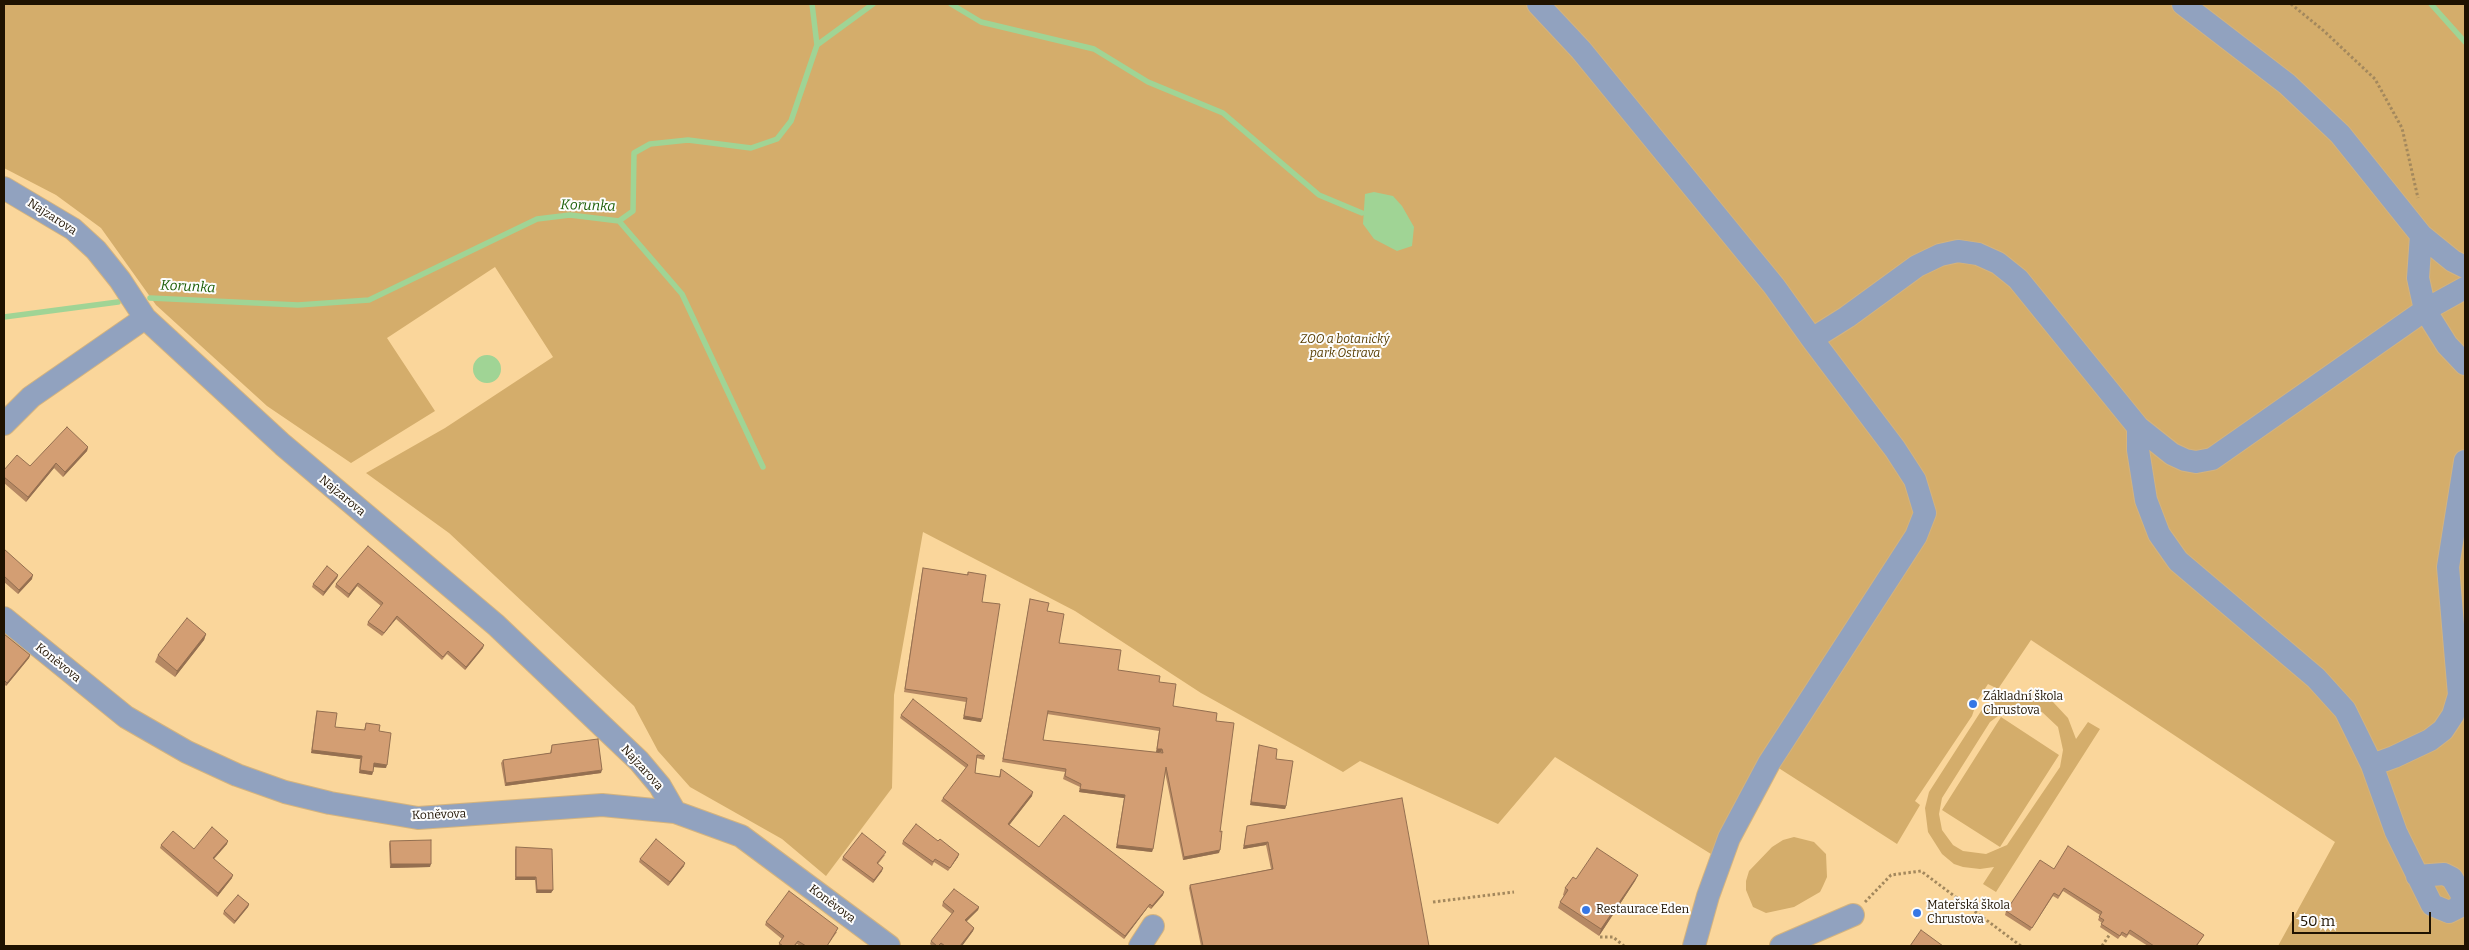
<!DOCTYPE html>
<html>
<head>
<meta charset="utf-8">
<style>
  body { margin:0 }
  #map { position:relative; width:2469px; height:950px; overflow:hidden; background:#fad69b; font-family:Bitter,serif }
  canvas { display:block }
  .frame { position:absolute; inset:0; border:5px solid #1f1200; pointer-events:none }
  .scale { position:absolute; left:2292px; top:912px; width:139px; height:22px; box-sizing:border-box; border:2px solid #1f1200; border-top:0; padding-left:6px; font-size:15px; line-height:18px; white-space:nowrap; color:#1f1200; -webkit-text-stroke:4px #fdfdfd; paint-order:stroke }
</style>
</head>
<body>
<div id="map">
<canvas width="2469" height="950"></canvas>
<div class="frame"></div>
<div class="scale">50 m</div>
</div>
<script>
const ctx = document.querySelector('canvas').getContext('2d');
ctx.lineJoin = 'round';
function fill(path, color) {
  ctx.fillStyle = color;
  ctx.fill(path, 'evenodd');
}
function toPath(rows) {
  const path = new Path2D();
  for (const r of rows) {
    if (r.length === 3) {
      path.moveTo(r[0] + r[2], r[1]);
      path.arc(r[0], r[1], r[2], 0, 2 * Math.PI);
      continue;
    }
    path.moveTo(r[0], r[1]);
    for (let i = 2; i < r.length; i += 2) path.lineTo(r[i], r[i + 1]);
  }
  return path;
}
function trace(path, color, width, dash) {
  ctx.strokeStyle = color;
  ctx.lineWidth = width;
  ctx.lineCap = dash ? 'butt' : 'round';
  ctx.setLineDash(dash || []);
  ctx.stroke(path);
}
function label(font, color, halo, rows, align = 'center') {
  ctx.font = font + ' Bitter,serif';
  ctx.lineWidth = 4;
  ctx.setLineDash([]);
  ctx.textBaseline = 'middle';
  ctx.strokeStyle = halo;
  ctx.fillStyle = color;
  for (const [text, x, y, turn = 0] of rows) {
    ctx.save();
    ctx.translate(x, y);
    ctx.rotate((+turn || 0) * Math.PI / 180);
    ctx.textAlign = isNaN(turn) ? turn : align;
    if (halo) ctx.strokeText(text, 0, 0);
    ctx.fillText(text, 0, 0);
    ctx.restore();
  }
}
fill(toPath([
  [4,4,2465,4,2465,946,2278,946,2335,842,2031,640,1998,689,1988,684,1977,701,1972,716,1915,801,1920,805,1897,844,1763,758,1711,854,1555,757,1498,824,1360,761,1343,772,1201,693,1075,611,923,532,894,695,892,788,826,876,782,839,690,787,658,751,634,706,449,533,366,473,445,428,553,357,495,267,387,338,435,411,351,463,267,406,156,305,101,228,56,195,4,168],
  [2015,694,2037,695,2053,702,2068,718,2076,739,2088,722,2100,729,1996,892,1983,884,1994,867,1980,869,1963,867,1954,864,1942,854,1928,832,1925,808,1929,792,1983,708,1999,698],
  [2021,707,2042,712,2058,727,2063,750,2060,767,2007,845,1986,854,1963,851,1953,845,1942,830,1939,814,1942,798,1990,722,2006,710],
  [2001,717,2059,755,2000,847,1942,810],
  [1794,837,1814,842,1826,854,1827,877,1823,886,1820,892,1794,907,1766,913,1753,907,1746,890,1746,881,1749,871,1772,847,1783,840]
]), '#d4ad6b');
fill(toPath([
  [1374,192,1393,196,1402,206,1414,227,1412,246,1397,251,1374,239,1363,224,1365,194],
  [487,369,14]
]), '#a0d495');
trace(toPath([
  [812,4,817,45],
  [951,4,981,22,1094,49,1148,82,1223,113,1319,195,1362,213],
  [2431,4,2465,42],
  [619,221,682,294,763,467],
  [150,298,298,305,369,300,537,219,570,215,619,221,633,211,634,153,650,144,688,140,751,148,777,139,791,121,817,45,873,4],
  [4,317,118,302]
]), '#a0d495', 5.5);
const minor = toPath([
  [1538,4,1581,50,1774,286,1812,339,1847,317,1917,266,1940,255,1958,251,1978,254,1998,263,2018,279,2138,427,2138,450,2146,500,2159,534,2178,561,2316,678,2345,710,2372,765,2396,832,2432,905,2449,912,2461,906,2462,895,2452,878,2444,874,2417,876],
  [2183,4,2287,84,2340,134,2421,235,2453,261,2465,267],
  [4,188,73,229,96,250,120,280,145,318,283,445,496,625,639,761,660,786,675,812],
  [2421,235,2418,278,2425,310,2447,345,2465,364],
  [4,424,31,397,145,318],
  [2138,427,2172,454,2185,460,2196,462,2212,459,2425,310,2465,288],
  [4,618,126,717,187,752,237,775,285,792,330,803,418,818,602,805,675,812,741,836,889,946],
  [2372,765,2394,757,2430,740,2443,730,2453,715,2459,695,2448,567,2465,461],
  [1140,946,1153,926],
  [1694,946,1708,896,1729,838,1769,763,1916,536,1925,513,1915,480,1895,449,1812,339],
  [1781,946,1853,915]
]);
trace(minor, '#d3b37f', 24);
trace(toPath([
  [2291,4,2324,31,2375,79,2402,128,2418,198],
  [1433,902,1514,892],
  [1865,902,1891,875,1921,871,2021,946],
  [1600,937,1613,937,1624,946],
  [2102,946,2110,934]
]), '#a3885d', 3, [2.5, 2.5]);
trace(minor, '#91a2bf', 22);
fill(toPath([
  [88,447,87,451,63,477,54,468,26,502,4,483,4,470,30,466],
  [368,546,483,648,465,670,447,654,442,660,396,619,382,636,367,625,368,622,381,606,357,586,348,598,335,587,336,584],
  [4,549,32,579,18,594,4,582],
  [923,568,967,575,968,572,982,602,981,722,963,719,966,702,904,692,922,572],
  [338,575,337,578,323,596,312,587,313,584],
  [1030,599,1047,611,1059,643,1118,670,1159,682,1173,706,1216,721,1220,832,1219,853,1183,860,1165,772,1152,852,1116,848,1124,798,1079,792,1080,787,1063,779,1065,772,1002,762],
  [1047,714,1159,731,1156,752,1161,752,1161,753,1043,740],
  [4,634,30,655,29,658,6,686,4,684],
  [206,634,204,640,175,677,155,662,158,655],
  [317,711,335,727,364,730,366,723,379,731,386,768,374,767,372,775,359,773,360,759,311,753,316,714],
  [901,715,985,756,984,760,977,758,975,773,999,777,1001,769,1032,796,1009,825,1039,847,1163,895,1151,909,1148,907,1124,939,941,801,943,798,966,768,900,718],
  [552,745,601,773,505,786,501,763,503,760,550,753],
  [1259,745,1286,806,1285,809,1250,805,1258,749],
  [1247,826,1429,946,1201,946,1189,888,1190,885,1271,869,1266,845,1243,849],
  [390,841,430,867,390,868,389,844],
  [903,841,958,857,948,871,934,862,932,866,902,844],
  [227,844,214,859,232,878,217,897,160,848,161,845,194,849],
  [516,847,553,890,551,893,536,893,535,880,515,880,515,850],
  [885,855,878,864,882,871,873,883,842,860,843,857],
  [640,859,684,866,668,886,639,862],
  [2054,869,2204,935,2202,938,2197,946,2148,946,2129,934,2126,938,2121,935,2118,939,2100,927,2102,923,2098,920,2100,915,2063,891,2058,899,2053,896,2030,931,2005,915,2006,911],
  [1638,875,1635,881,1599,936,1558,908,1560,902,1564,896,1563,895,1565,888,1576,879],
  [943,902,979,907,978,910,966,921,974,928,973,931,962,946,932,946,930,944,931,941,952,914,942,906],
  [249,904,248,907,234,924,223,914,224,911],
  [766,922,837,932,827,946,800,946,797,944,795,946,778,946,782,939,765,925]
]), '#b58863');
fill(toPath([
  [88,447,87,451,63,477,65,472],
  [56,463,54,468,26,502,28,497],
  [33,575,32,579,18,594,19,590],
  [338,575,337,578,323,596,324,592],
  [358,583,357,586,348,598,349,594],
  [397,616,396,619,382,636,384,633],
  [206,634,204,640,175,677,177,671],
  [484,645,483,648,465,670,466,667],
  [30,655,29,658,6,686,7,683],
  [964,716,982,719,981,722,963,719],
  [1157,749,1162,749,1161,752,1156,752],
  [312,750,362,756,360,759,311,753],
  [374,763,387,765,386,768,373,767],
  [360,770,373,772,372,775,359,773],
  [602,770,601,773,505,786,506,783],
  [1080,789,1125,795,1124,798,1079,792],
  [1033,792,1032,796,1007,828,1008,824],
  [1251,802,1286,806,1285,809,1250,805],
  [228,841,227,844,212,861,213,858],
  [1268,842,1266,845,1243,849,1244,846],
  [1117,845,1153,849,1152,852,1116,848],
  [1220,850,1219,853,1183,860,1184,857],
  [959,854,958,857,948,871,950,868],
  [685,863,684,866,668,886,670,882],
  [391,864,431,864,430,867,390,868],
  [883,868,882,871,873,883,874,880],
  [233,875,232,878,217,897,218,893],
  [1638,875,1635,881,1599,936,1601,929],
  [516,877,536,877,535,880,515,880],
  [537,890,553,890,551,893,536,893],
  [1164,892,1163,895,1151,909,1152,906],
  [249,904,248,907,234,924,235,921],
  [1150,904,1148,907,1124,939,1125,936],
  [979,907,978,910,964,924,965,920],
  [974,928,973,931,962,946,960,946]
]), '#946f50');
const building = toPath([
  [67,427,88,447,65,472,56,463,28,497,4,477,4,470,17,455,30,466,67,427],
  [368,546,484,645,466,667,448,651,443,657,397,616,384,633,368,622,383,603,358,583,349,594,336,584,368,546],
  [4,549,33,575,19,590,4,576,4,549],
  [327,566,338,575,324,592,313,584,327,566],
  [923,568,968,575,968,572,986,575,982,602,1000,604,982,719,964,716,967,698,905,689,923,568],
  [1030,599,1049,603,1047,611,1064,614,1059,643,1121,650,1118,670,1160,676,1159,682,1176,684,1173,706,1217,713,1216,721,1234,723,1220,832,1222,831,1220,850,1184,857,1166,767,1153,849,1117,845,1125,795,1080,789,1081,784,1065,776,1066,769,1003,759,1030,599],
  [1048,711,1160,728,1157,749,1162,749,1163,753,1043,740,1048,711],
  [187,618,206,634,177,671,158,655,187,618],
  [4,634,30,655,7,683,4,680,4,634],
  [913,699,985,756,977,755,975,773,1000,777,1001,769,1033,792,1008,824,1039,847,1064,815,1164,892,1152,906,1150,904,1125,936,943,798,968,765,901,715,913,699],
  [317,711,337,713,335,727,365,730,366,723,380,725,379,731,391,733,387,765,374,763,373,772,360,770,362,756,312,750,317,711],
  [598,739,602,770,506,783,503,760,551,753,552,745,598,739],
  [1259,745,1277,749,1276,759,1293,761,1286,806,1251,802,1259,745],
  [1402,798,1429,946,1203,946,1190,885,1273,869,1268,842,1244,846,1247,826,1402,798],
  [916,824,938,841,940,839,959,854,950,868,935,859,933,862,903,841,916,824],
  [212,827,228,841,213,858,233,875,218,893,161,845,173,831,194,849,212,827],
  [862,833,886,852,877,863,883,868,874,880,843,857,862,833],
  [656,839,685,863,670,882,640,859,656,839],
  [431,840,431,864,391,864,390,841,431,840],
  [2068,846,2204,935,2196,946,2154,946,2130,930,2127,935,2122,932,2120,936,2101,924,2104,920,2099,917,2102,912,2064,888,2059,896,2054,893,2032,928,2006,911,2040,860,2054,869,2068,846],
  [516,847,552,849,553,890,537,890,536,877,516,877,516,847],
  [1597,848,1638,875,1601,929,1560,902,1568,890,1565,888,1573,877,1576,879,1597,848],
  [954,889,979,907,965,920,974,928,960,946,945,946,941,943,938,946,937,946,931,941,954,911,943,902,954,889],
  [789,891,838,928,827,946,806,946,798,941,794,946,783,946,779,943,784,936,766,922,789,891],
  [238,895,249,904,235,921,224,911,238,895],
  [1921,930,1943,946,1910,946,1921,930]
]);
fill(building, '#d39e73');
trace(building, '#946f50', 1);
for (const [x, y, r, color] of [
  [1973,704,5,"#3677e5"],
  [1586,910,5,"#3677e5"],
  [1917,913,5,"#3677e5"]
]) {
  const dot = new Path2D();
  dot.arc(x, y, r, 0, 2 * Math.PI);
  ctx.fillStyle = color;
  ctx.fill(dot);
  trace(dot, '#fdfdfd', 2);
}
label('12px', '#1f1200', '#fdfdfd', [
  ["Najzarova",52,217,33],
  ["Najzarova",342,496,40],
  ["Koněvova",58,663,39],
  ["Najzarova",642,768,48],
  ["Koněvova",439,815,-2],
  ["Koněvova",832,904,37]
]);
label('italic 12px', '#573c00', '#fdfdfd', [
  ["ZOO a botanický",1345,340],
  ["park Ostrava",1345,354]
]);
label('12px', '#1f1200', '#fdfdfd', [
  ["Základní škola",1983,697],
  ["Chrustova",1983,711],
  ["Mateřská škola",1927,906],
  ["Chrustova",1927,920],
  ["Restaurace Eden",1596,910]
], 'left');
label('italic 14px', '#1b5e06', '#fdfdfd', [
  ["Korunka",588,206,2],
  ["Korunka",188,287,3]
]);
</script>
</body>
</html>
